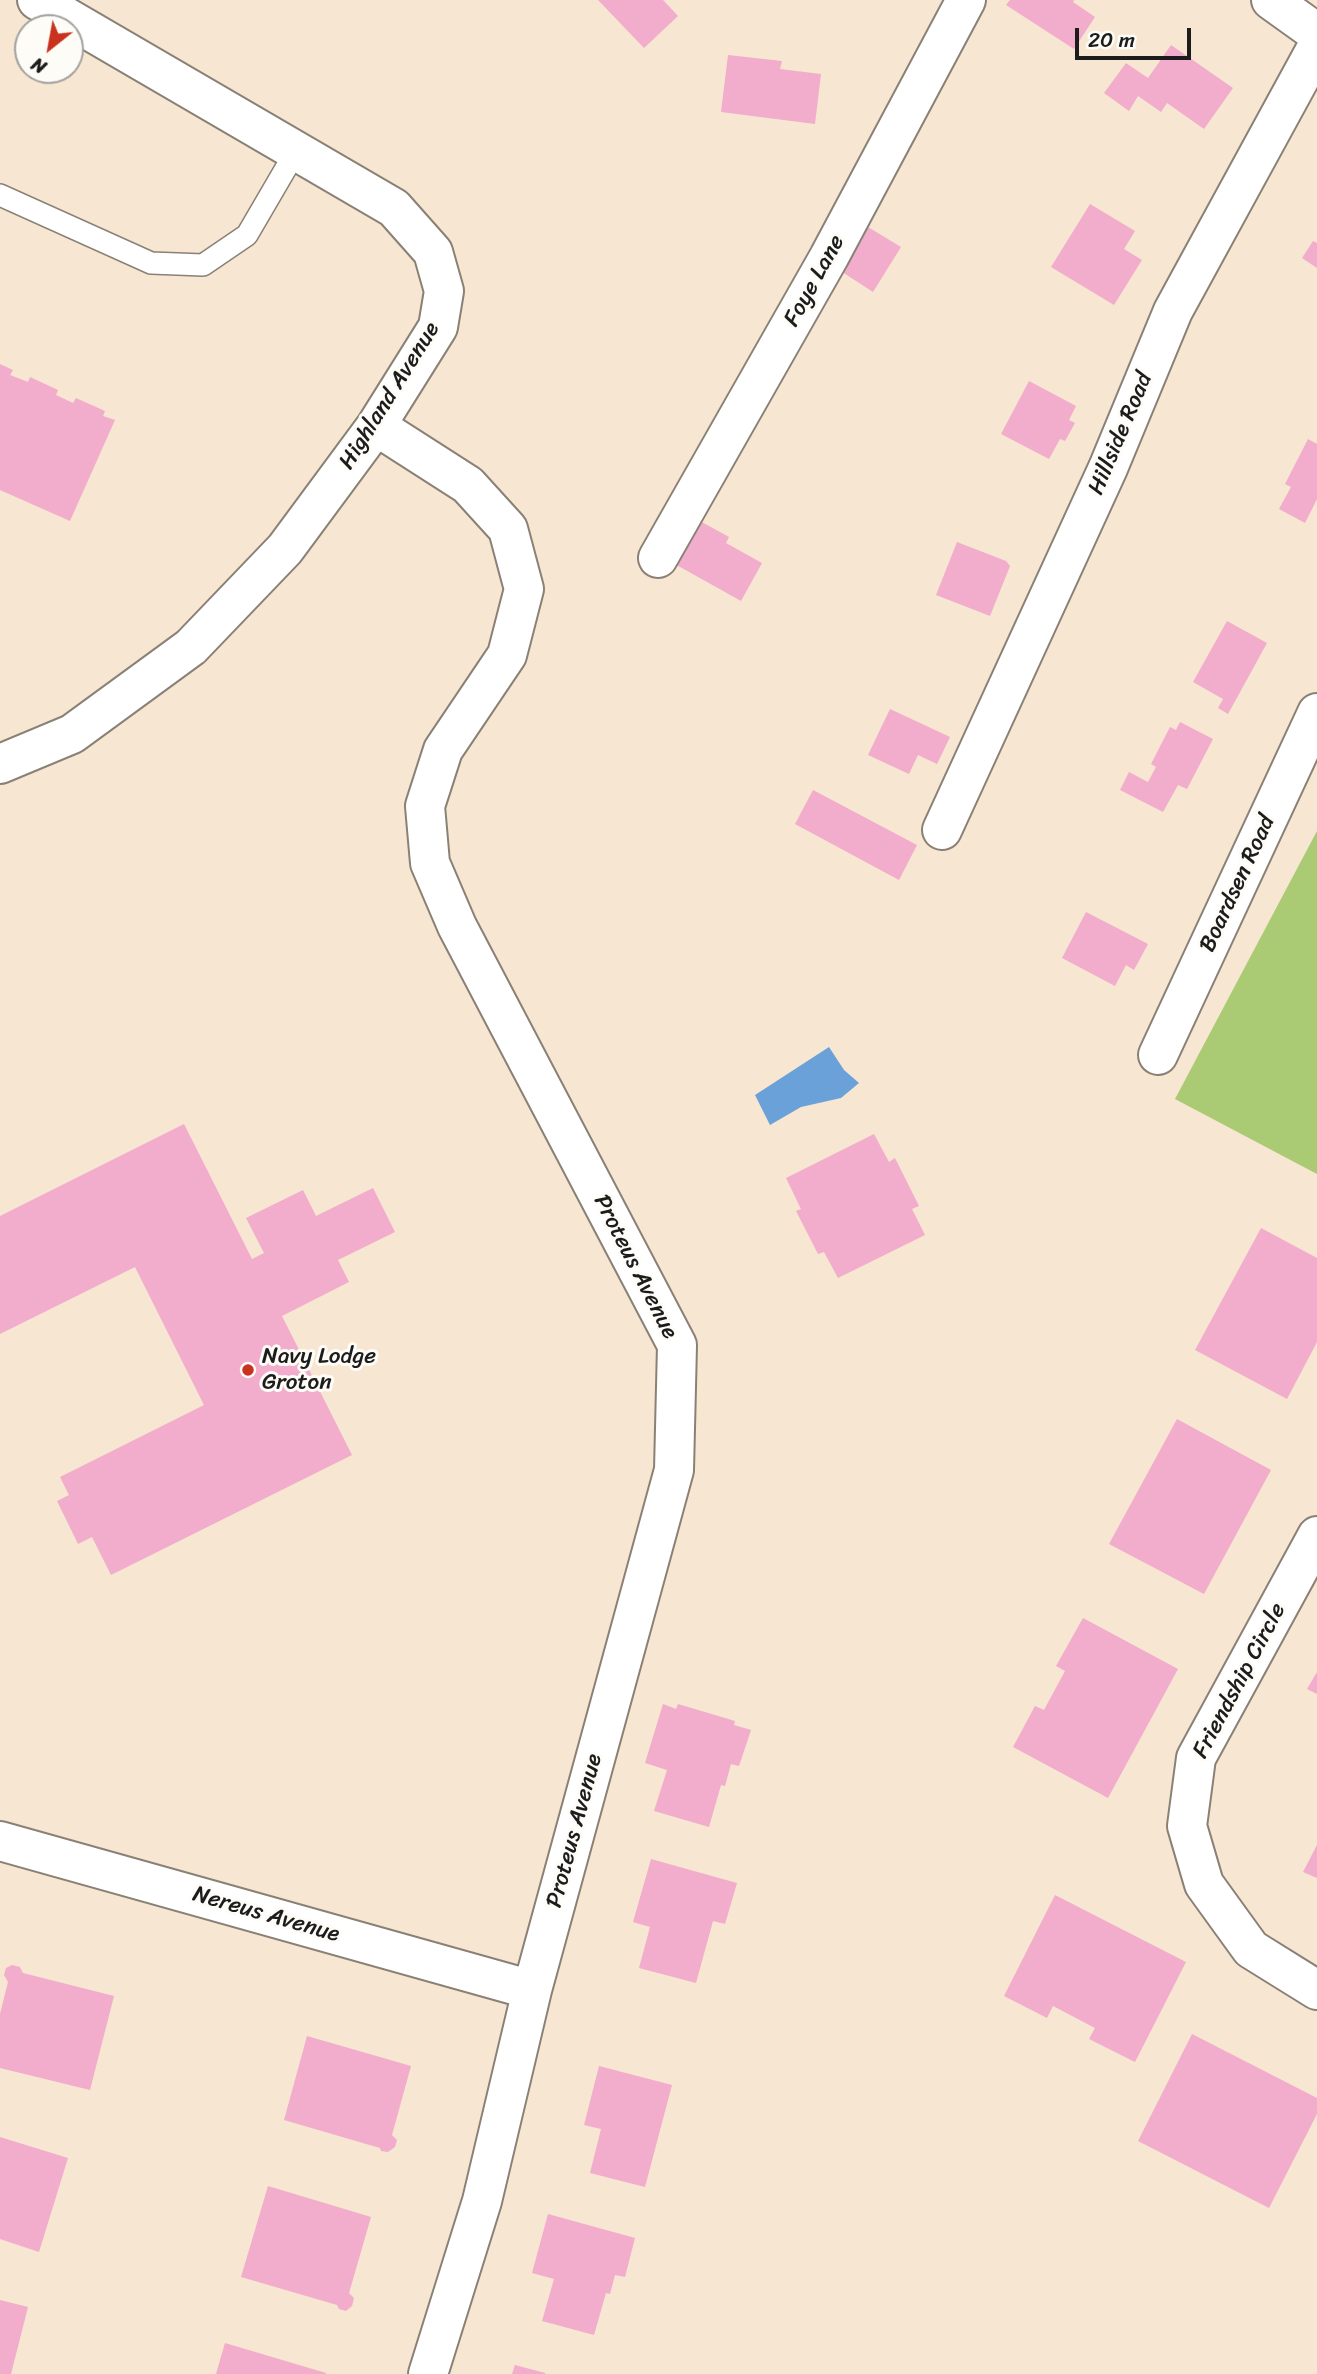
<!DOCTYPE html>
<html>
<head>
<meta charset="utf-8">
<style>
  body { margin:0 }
  #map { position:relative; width:1317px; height:2374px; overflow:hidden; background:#f7e6d1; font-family:Sriracha,sans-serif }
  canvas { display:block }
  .north { position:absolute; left:14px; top:14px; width:70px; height:70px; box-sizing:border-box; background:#fdfcf7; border:2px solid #a3a29f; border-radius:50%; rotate:211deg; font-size:19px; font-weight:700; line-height:28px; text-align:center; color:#1c1c1c }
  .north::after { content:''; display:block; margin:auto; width:24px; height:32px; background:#c8321e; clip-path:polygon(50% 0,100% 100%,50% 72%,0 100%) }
  .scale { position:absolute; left:1075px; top:28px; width:116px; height:32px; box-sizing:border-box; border:4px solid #1c1c1c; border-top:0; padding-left:9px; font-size:21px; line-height:24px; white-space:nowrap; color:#1c1c1c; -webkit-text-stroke:5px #fdfcf7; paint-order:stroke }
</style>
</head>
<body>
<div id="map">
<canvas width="1317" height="2374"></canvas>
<div class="north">N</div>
<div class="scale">20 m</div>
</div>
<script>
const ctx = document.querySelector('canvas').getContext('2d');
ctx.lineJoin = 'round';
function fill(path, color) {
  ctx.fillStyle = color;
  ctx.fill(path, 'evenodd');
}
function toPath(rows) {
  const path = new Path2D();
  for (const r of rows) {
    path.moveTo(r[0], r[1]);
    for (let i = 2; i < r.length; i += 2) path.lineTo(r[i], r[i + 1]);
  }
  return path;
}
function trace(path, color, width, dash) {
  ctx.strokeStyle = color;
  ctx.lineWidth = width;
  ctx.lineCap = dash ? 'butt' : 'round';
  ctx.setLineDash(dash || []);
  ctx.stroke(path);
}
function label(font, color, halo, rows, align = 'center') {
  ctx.font = font + ' Sriracha,sans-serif';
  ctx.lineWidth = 6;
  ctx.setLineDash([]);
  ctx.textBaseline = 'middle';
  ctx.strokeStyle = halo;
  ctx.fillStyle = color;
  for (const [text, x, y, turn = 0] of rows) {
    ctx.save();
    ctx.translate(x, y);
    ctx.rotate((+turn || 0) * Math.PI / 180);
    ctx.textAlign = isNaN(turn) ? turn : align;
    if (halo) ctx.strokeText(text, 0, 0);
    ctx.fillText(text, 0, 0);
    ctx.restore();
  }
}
fill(toPath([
  [1317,831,1317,1174,1175,1099]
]), '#aaca73');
fill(toPath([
  [829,1047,844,1070,859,1083,841,1098,801,1107,770,1125,755,1095]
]), '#6aa1d8');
fill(toPath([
  [598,0,663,0,678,16,644,48],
  [1010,0,1074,0,1073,2,1095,17,1074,49,1006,5],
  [1171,45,1233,88,1204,129,1167,103,1161,112,1138,96,1129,111,1104,93,1126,63,1148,78],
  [728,55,782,61,780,69,821,74,815,124,721,112],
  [1090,204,1135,231,1124,249,1142,260,1114,305,1051,267],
  [863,224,901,247,873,292,836,268],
  [1313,241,1317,243,1317,268,1302,258],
  [0,364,13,370,10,375,28,382,30,377,58,390,56,395,73,403,76,398,105,411,103,416,115,420,70,521,0,490],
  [1029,381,1076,406,1069,420,1075,423,1065,441,1060,439,1049,459,1001,434],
  [1308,439,1317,444,1317,499,1305,523,1279,509,1291,487,1285,484],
  [698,520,729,537,726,543,762,563,741,601,673,563],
  [957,542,1006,561,1010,566,990,616,936,595],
  [1227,621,1267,643,1228,714,1218,708,1223,699,1193,682],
  [890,709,950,737,937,764,918,755,909,774,868,755],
  [1180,722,1213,739,1187,789,1178,785,1163,812,1120,790,1129,772,1148,782,1156,767,1151,764,1170,727,1176,730],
  [813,790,917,845,899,880,795,824],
  [1086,912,1148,944,1134,970,1126,965,1115,986,1062,958],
  [184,1124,252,1259,264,1253,246,1218,303,1190,316,1216,373,1188,395,1232,338,1260,349,1282,282,1316,352,1455,111,1575,92,1537,78,1544,57,1501,69,1495,60,1477,204,1405,135,1267,0,1334,0,1216],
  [874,1134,889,1162,895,1158,919,1206,912,1209,925,1235,838,1278,824,1252,818,1254,796,1211,801,1209,786,1178],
  [1261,1228,1317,1258,1317,1342,1287,1399,1195,1350],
  [1177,1419,1271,1470,1204,1594,1109,1544],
  [1083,1618,1178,1669,1108,1798,1013,1747,1035,1706,1044,1710,1065,1671,1056,1666],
  [1317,1672,1317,1694,1307,1689],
  [663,1704,676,1709,678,1704,735,1721,734,1725,751,1730,739,1766,731,1764,725,1786,721,1785,709,1827,654,1811,667,1770,645,1763],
  [1317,1845,1317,1878,1303,1872],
  [651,1859,737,1883,725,1924,713,1921,696,1983,639,1968,650,1927,633,1922],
  [1055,1895,1186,1962,1135,2062,1089,2039,1095,2028,1053,2006,1047,2018,1004,1996],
  [12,1965,20,1967,23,1973,114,1996,90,2090,0,2068,0,2014,8,1982,4,1975,6,1968],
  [1192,2034,1317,2098,1317,2114,1269,2208,1138,2141],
  [307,2036,411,2066,392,2135,397,2140,395,2147,388,2152,381,2151,380,2148,284,2120],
  [599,2066,672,2085,645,2187,590,2173,601,2129,584,2125],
  [0,2137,68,2158,39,2252,0,2239],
  [268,2186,371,2217,349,2293,354,2298,352,2306,346,2311,339,2309,337,2305,241,2277],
  [548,2214,635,2238,625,2277,615,2275,610,2294,606,2293,594,2335,542,2321,554,2279,532,2273],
  [0,2300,28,2307,11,2374,0,2374],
  [225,2343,326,2373,326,2374,216,2374],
  [515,2365,545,2373,545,2374,512,2374]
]), '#f2accc');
const lane = toPath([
  [0,195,151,263,203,265,247,235,296,151]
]);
const street = toPath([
  [1271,0,1317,33],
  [376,426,468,485,508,529,524,589,507,655,443,750,425,806,430,863,457,926,677,1345,674,1470,532,1990,482,2201,428,2374],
  [658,558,829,257,966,0],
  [0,764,72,734,191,647,285,549,376,426,438,327,444,291,433,252,394,208,37,0],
  [942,830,1108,468,1173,311,1317,47],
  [1158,1055,1317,713],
  [1317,1536,1196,1758,1187,1826,1204,1884,1251,1949,1317,1990],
  [0,1841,532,1990]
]);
trace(lane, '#8a8176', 24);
trace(street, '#8a8176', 42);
trace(lane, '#fff', 21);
trace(street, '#fff', 38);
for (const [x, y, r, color] of [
  [248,1370,7,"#c8321e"]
]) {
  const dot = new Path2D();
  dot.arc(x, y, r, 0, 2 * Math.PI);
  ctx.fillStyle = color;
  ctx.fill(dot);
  trace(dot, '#fdfcf7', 2.5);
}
label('23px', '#1c1c1c', '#fdfcf7', [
  ["Foye Lane",815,281,-61],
  ["Highland Avenue",390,396,-58],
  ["Hillside Road",1121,434,-67],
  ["Boardsen Road",1238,884,-65],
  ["Proteus Avenue",635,1267,63],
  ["Friendship Circle",1240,1681,-62],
  ["Proteus Avenue",575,1831,-75],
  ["Nereus Avenue",266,1915,16]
]);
label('23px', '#1c1c1c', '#fdfcf7', [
  ["Navy Lodge",262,1357],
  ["Groton",262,1383]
], 'left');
</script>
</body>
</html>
